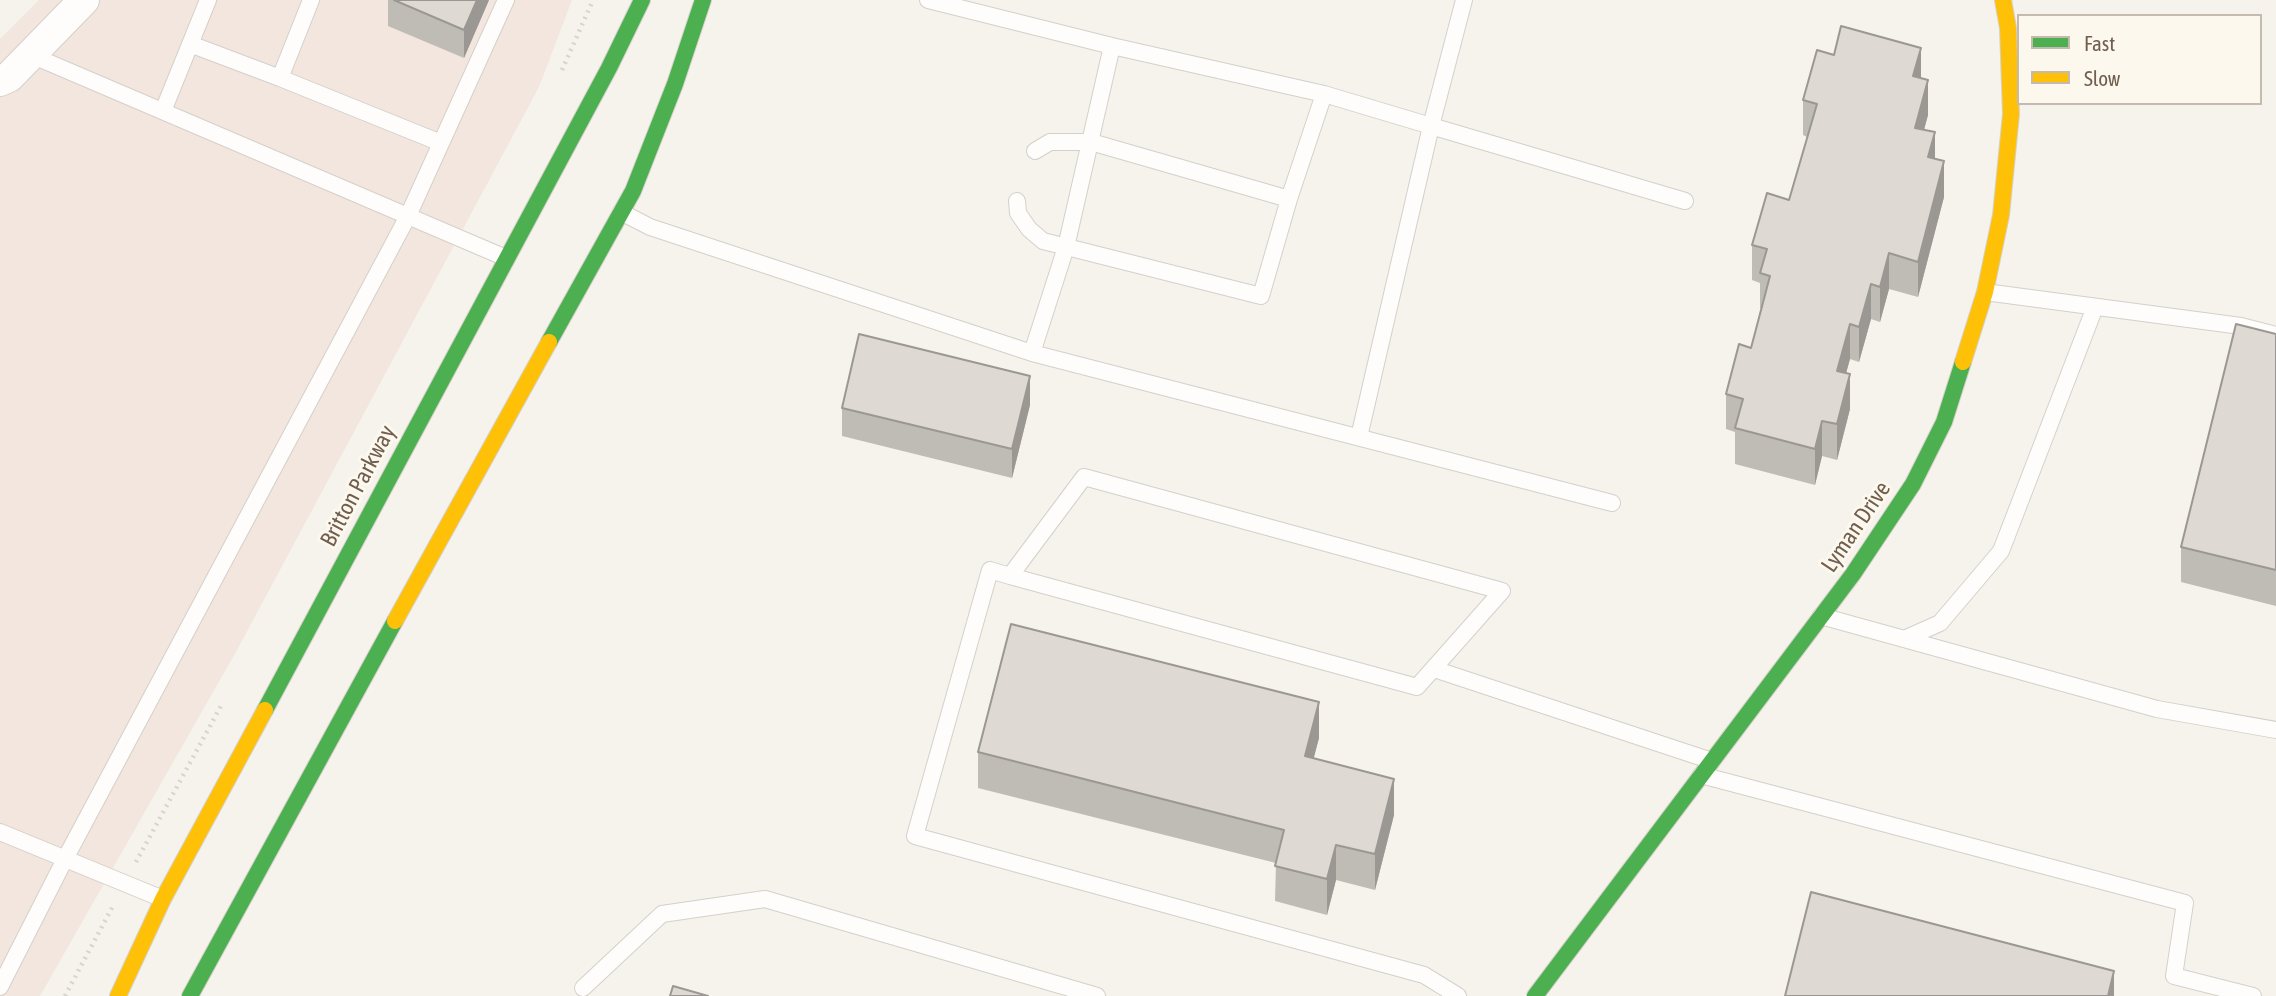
<!DOCTYPE html>
<html>
<head>
<meta charset="utf-8">
<style>
  body { margin:0 }
  #map { position:relative; width:2276px; height:996px; overflow:hidden; background:#f5f3ec; font-family:"Asap Condensed",sans-serif }
  canvas { display:block }
  .legend { position:absolute; left:2017px; top:14px; width:245px; height:91px; box-sizing:border-box; background:#fdf8ee; border:2px solid #c5baae; margin:0; padding:9px 12px; list-style:none; font-size:21px; color:#705e4f }
  .legend li { display:flex; align-items:center; gap:14px; height:35px }
  .legend b { width:35px; border:2px solid #c5baae }
</style>
</head>
<body>
<div id="map">
<canvas width="2276" height="996"></canvas>
<ul class="legend">
<li><b style="height:9px;background:#4caf50"></b>Fast</li>
<li><b style="height:9px;background:#ffc107"></b>Slow</li>
</ul>
</div>
<script>
const ctx = document.querySelector('canvas').getContext('2d');
ctx.lineJoin = 'round';
function fill(path, color) {
  ctx.fillStyle = color;
  ctx.fill(path, 'evenodd');
}
function toPath(rows) {
  const path = new Path2D();
  for (const r of rows) {
    path.moveTo(r[0], r[1]);
    for (let i = 2; i < r.length; i += 2) path.lineTo(r[i], r[i + 1]);
  }
  return path;
}
function trace(path, color, width, dash) {
  ctx.strokeStyle = color;
  ctx.lineWidth = width;
  ctx.lineCap = dash ? 'butt' : 'round';
  ctx.setLineDash(dash || []);
  ctx.stroke(path);
}
function label(font, color, halo, rows, align = 'center') {
  ctx.font = font + ' "Asap Condensed",sans-serif';
  ctx.lineWidth = 6;
  ctx.setLineDash([]);
  ctx.textBaseline = 'middle';
  ctx.strokeStyle = halo;
  ctx.fillStyle = color;
  for (const [text, x, y, turn = 0] of rows) {
    ctx.save();
    ctx.translate(x, y);
    ctx.rotate((+turn || 0) * Math.PI / 180);
    ctx.textAlign = isNaN(turn) ? turn : align;
    if (halo) ctx.strokeText(text, 0, 0);
    ctx.fillText(text, 0, 0);
    ctx.restore();
  }
}
fill(toPath([
  [39,0,572,0,539,87,237,650,40,996,0,996,0,39]
]), '#f2e6de');
const lane = toPath([
  [311,0,280,78,441,143],
  [928,0,1112,46,1066,247,1032,353],
  [1464,0,1431,126,1685,201],
  [190,44,280,78],
  [1112,46,1324,94],
  [31,55,506,258],
  [163,111,208,0],
  [1035,151,1050,142,1091,142,1289,199],
  [1017,201,1018,213,1029,229,1043,241,1261,296,1289,199,1324,94,1431,126,1359,437],
  [621,212,650,227,1032,353,1612,503],
  [1985,292,2241,326,2276,335],
  [1010,576,1084,477,1502,591,1417,687,1010,576,990,570,915,836,1424,975,1458,996],
  [1821,616,2157,709,2276,730],
  [1904,639,1940,623,2001,551,2095,307],
  [1434,669,1712,761],
  [1701,775,2185,903,2174,976,2253,996],
  [0,832,163,899],
  [0,987,65,859,408,216,506,0],
  [583,988,662,914,765,899,1097,996]
]);
const street = toPath([
  [0,81,9,77,84,0]
]);
const fast = toPath([
  [549,342,633,191,675,84,703,0],
  [265,710,609,68,642,0],
  [190,996,395,621],
  [1535,996,1853,574,1913,484,1944,422,1963,362]
]);
const slow = toPath([
  [1963,362,1985,292,2001,215,2011,114,2008,28,2003,0],
  [395,621,549,342],
  [118,996,163,899,265,710]
]);
trace(lane, '#d4d0ca', 18);
trace(street, '#d4d0ca', 32);
trace(fast, '#d5d0ca', 18);
trace(slow, '#d5d0ca', 18);
trace(toPath([
  [562,70,593,0],
  [136,862,222,704],
  [65,996,114,904]
]), '#d8d3cf', 4.5, [2, 5]);
trace(lane, '#fefdfc', 16);
trace(street, '#fefdfc', 30);
trace(fast, '#4caf50', 16);
trace(slow, '#ffc107', 16);
fill(toPath([
  [388,0,489,0,464,58,388,26],
  [1921,78,1928,115,1924,130,1935,158,1944,197,1918,297,1889,289,1880,322,1871,319,1859,362,1850,359,1846,373,1850,409,1837,460,1822,456,1815,485,1735,464,1735,432,1726,429,1726,394,1751,348,1762,309,1760,308,1760,283,1752,280,1752,245,1789,200,1807,137,1803,135,1803,100],
  [2276,334,2276,606,2181,582,2181,547],
  [1030,405,1012,478,842,436,842,408],
  [1319,738,1313,759,1394,815,1375,890,1336,880,1327,915,1275,901,1276,863,978,788,978,752]
]), '#bfbbb5');
fill(toPath([
  [477,0,489,0,464,58,464,30],
  [1921,48,1921,84,1913,76],
  [1928,80,1928,115,1915,163,1915,128],
  [1935,132,1935,168,1928,157],
  [1944,161,1944,197,1918,297,1918,262],
  [1889,253,1889,289,1880,322,1880,287],
  [1871,284,1871,319,1859,362,1859,327],
  [1850,324,1850,359,1837,406,1837,371],
  [1850,374,1850,409,1837,460,1837,424],
  [1030,376,1030,405,1012,478,1012,449],
  [1822,421,1822,456,1815,485,1815,449],
  [1319,702,1319,738,1305,792,1305,756],
  [1394,779,1394,815,1375,890,1375,854],
  [1336,845,1336,880,1327,915,1327,879],
  [2114,971,2114,996,2108,996]
]), '#9b9893');
const building = toPath([
  [394,0,477,0,464,30,394,0],
  [1841,26,1921,48,1913,76,1928,80,1915,128,1935,132,1928,157,1944,161,1918,262,1889,253,1880,287,1871,284,1859,327,1850,324,1837,371,1850,374,1837,424,1822,421,1815,449,1735,428,1743,399,1726,394,1739,344,1751,348,1770,276,1760,273,1767,249,1752,245,1767,193,1789,200,1817,104,1803,100,1817,50,1834,55,1841,26],
  [2236,324,2276,334,2276,570,2181,547,2236,324],
  [859,334,1030,376,1012,449,842,408,859,334],
  [1011,624,1319,702,1305,756,1394,779,1375,854,1336,845,1327,879,1275,866,1284,830,978,752,1011,624],
  [1811,892,2114,971,2108,996,1785,996,1811,892],
  [673,986,708,996,670,996,673,986]
]);
fill(building, '#ded9d2');
trace(building, '#9b9893', 2);
label('23px', '#705e4f', '#fdf8ee', [
  ["Britton Parkway",358,486,-62],
  ["Lyman Drive",1856,527,-56]
]);
</script>
</body>
</html>
